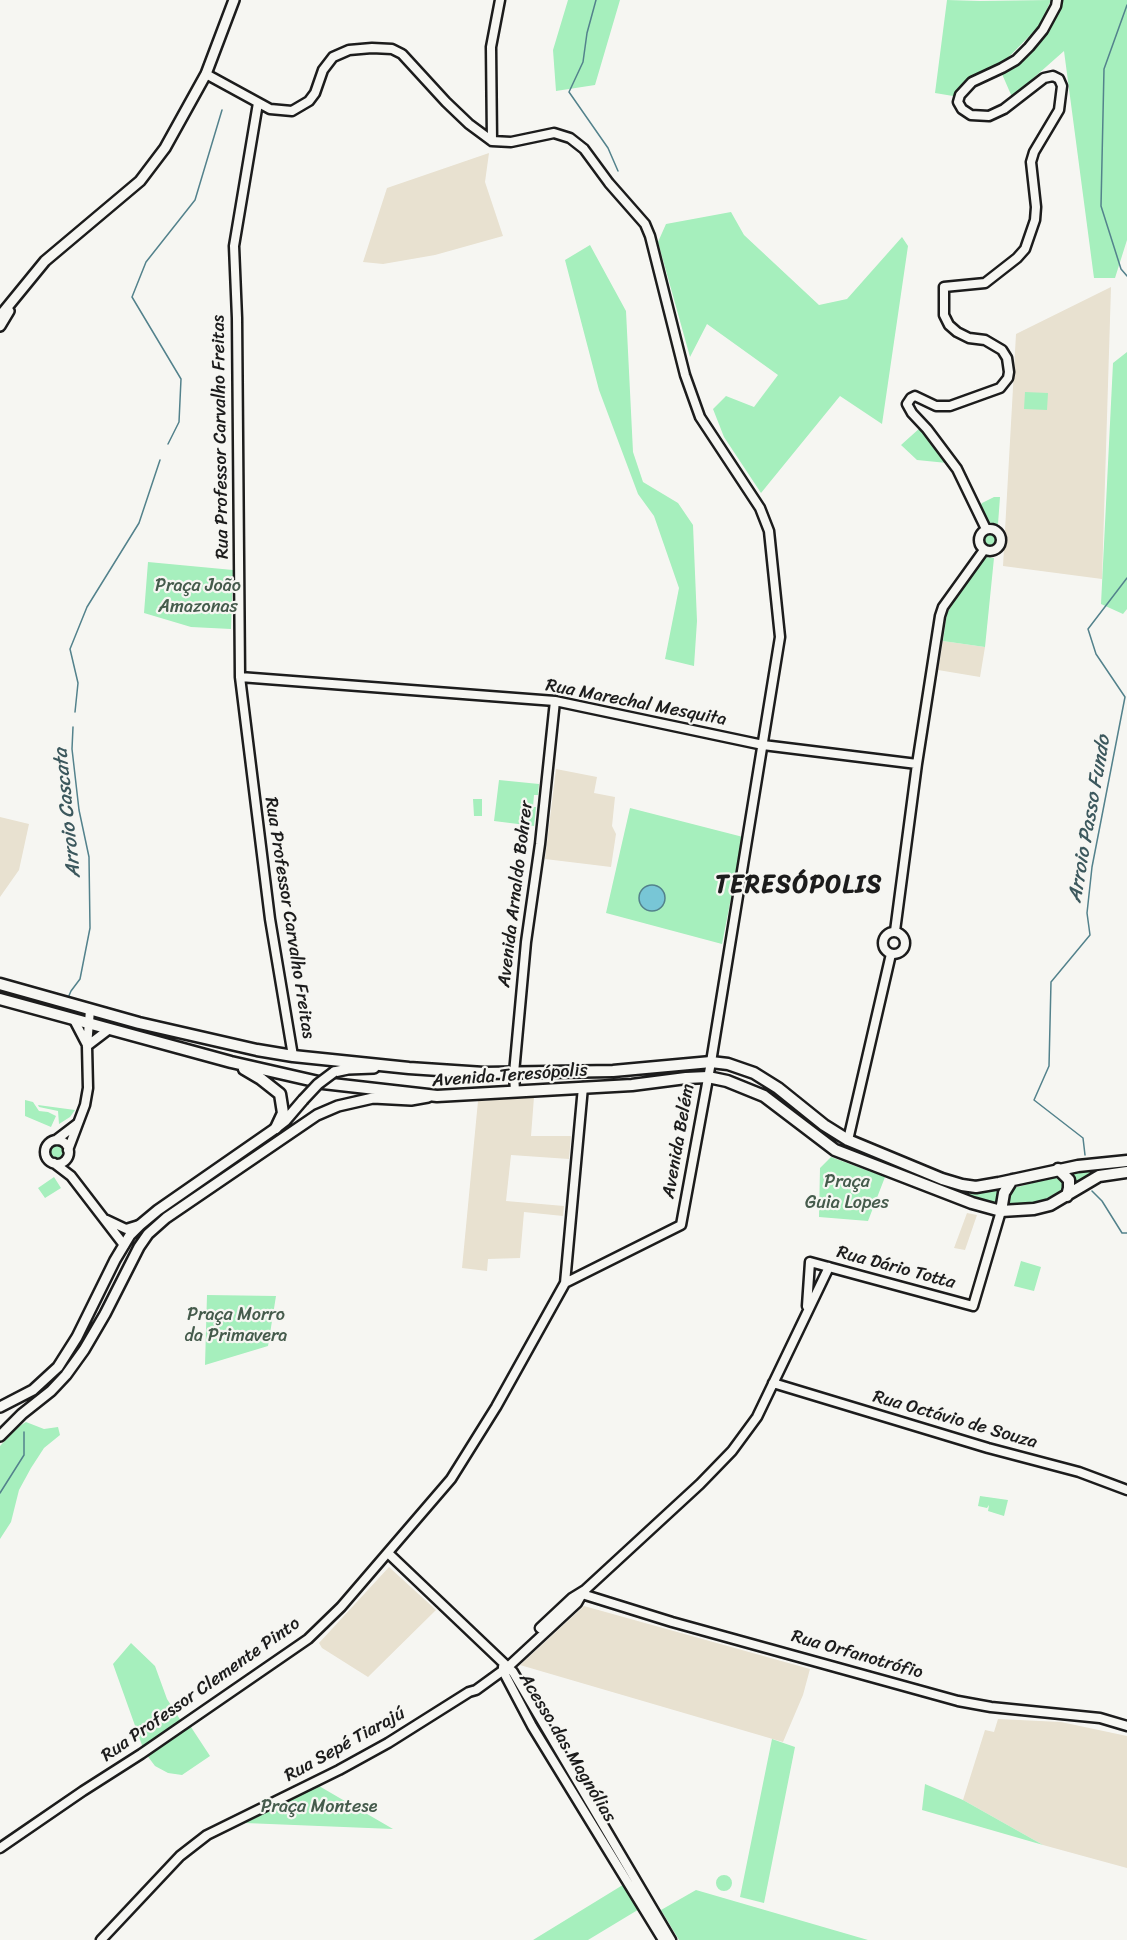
<!DOCTYPE html>
<html>
<head>
<meta charset="utf-8">
<style>
  body { margin:0 }
  canvas { display:block; background:#f6f6f2 }
</style>
</head>
<body>
<canvas width="1127" height="1940"></canvas>
<script>
const ctx = document.querySelector('canvas').getContext('2d');
ctx.lineJoin = 'round';
function fill(path, color) {
  ctx.fillStyle = color;
  ctx.fill(path, 'evenodd');
}
function toPath(rows) {
  const path = new Path2D();
  for (const r of rows) {
    if (r.length === 3) {
      path.moveTo(r[0] + r[2], r[1]);
      path.arc(r[0], r[1], r[2], 0, 2 * Math.PI);
      continue;
    }
    path.moveTo(r[0], r[1]);
    for (let i = 2; i < r.length; i += 2) path.lineTo(r[i], r[i + 1]);
  }
  return path;
}
function trace(path, color, width, dash) {
  ctx.strokeStyle = color;
  ctx.lineWidth = width;
  ctx.lineCap = dash ? 'butt' : 'round';
  ctx.setLineDash(dash || []);
  ctx.stroke(path);
}
function label(font, color, halo, rows, align = 'center') {
  ctx.font = font + ' Sriracha,sans-serif';
  ctx.lineWidth = 4.5;
  ctx.setLineDash([]);
  ctx.textBaseline = 'middle';
  ctx.strokeStyle = halo;
  ctx.fillStyle = color;
  for (const [text, x, y, turn = 0] of rows) {
    ctx.save();
    ctx.translate(x, y);
    ctx.rotate((+turn || 0) * Math.PI / 180);
    ctx.textAlign = isNaN(turn) ? turn : align;
    if (halo) ctx.strokeText(text, 0, 0);
    ctx.fillText(text, 0, 0);
    ctx.restore();
  }
}
fill(toPath([
  [489,153,485,182,503,236,435,255,383,264,363,262,387,188],
  [1111,287,1102,579,1003,566,1016,334],
  [943,641,985,647,980,677,938,670],
  [556,769,597,777,594,793,615,797,612,826,616,834,611,867,545,859],
  [0,817,29,824,19,870,0,897],
  [534,1097,531,1136,571,1136,569,1159,511,1155,506,1201,564,1206,563,1216,524,1212,520,1258,488,1259,487,1271,462,1268,478,1101],
  [967,1213,977,1215,965,1250,954,1248],
  [389,1567,436,1610,368,1677,322,1648,319,1643],
  [584,1606,810,1669,803,1695,783,1742,520,1665],
  [998,1719,1061,1722,1127,1736,1127,1868,1043,1845,963,1800,985,1730,994,1732]
]), '#e8e1d0');
fill(toPath([
  [568,0,620,0,595,85,556,91,553,50],
  [947,0,980,1,1051,0,1040,25,1004,62,969,77,953,96,935,93],
  [1061,0,1127,0,1127,240,1115,278,1094,278,1064,51,1012,97,1002,74,1046,32,1060,8],
  [731,212,744,235,819,305,847,299,902,237,908,246,882,424,840,396,761,493,724,437,713,409,726,396,754,407,778,375,707,324,690,357,658,242,666,224],
  [590,245,626,311,633,452,643,482,678,503,693,525,697,621,694,666,665,659,679,588,654,516,638,494,599,390,565,260],
  [1127,352,1127,609,1123,614,1101,604,1113,363],
  [1025,392,1048,393,1047,410,1024,409],
  [921,427,947,463,917,460,901,445],
  [994,497,1000,497,998,524,987,522,979,508,982,503],
  [990,540,9],
  [984,557,994,558,985,647,943,641,947,613],
  [148,562,233,570,231,629,191,627,144,613],
  [499,780,539,784,538,795,534,795,533,807,536,807,534,826,494,821],
  [473,799,482,799,482,816,474,816],
  [630,808,743,837,722,944,606,913],
  [25,1100,33,1102,39,1111,48,1112,56,1116,51,1127,25,1116],
  [38,1105,60,1108,75,1110,70,1117,59,1124,58,1111,39,1107],
  [56,1152,8],
  [831,1157,885,1177,868,1221,819,1217,820,1168],
  [1100,1169,1038,1203,1012,1207,987,1204,961,1193,1018,1187,1053,1177],
  [54,1177,61,1188,45,1198,38,1188],
  [1021,1261,1041,1267,1034,1291,1014,1286],
  [207,1295,276,1296,268,1346,205,1365],
  [26,1422,44,1429,58,1427,60,1435,44,1448,31,1468,19,1490,11,1522,0,1539,0,1446,18,1427],
  [980,1496,1008,1500,1004,1516,988,1511,989,1505,987,1508,978,1506],
  [131,1643,155,1666,167,1699,181,1721,143,1748,113,1664],
  [189,1724,210,1756,182,1775,168,1773,155,1766,146,1754],
  [772,1739,795,1747,764,1903,740,1897],
  [925,1784,963,1800,1043,1845,922,1810],
  [319,1786,393,1829,245,1823],
  [724,1883,8],
  [626,1883,641,1908,588,1940,533,1940],
  [696,1890,868,1940,679,1940,661,1910]
]), '#a6efbd');
const water = toPath([
  [652,898,13]
]);
fill(water, '#78c6d6');
trace(water, '#53828c', 1.5);
trace(toPath([
  [596,0,587,33,583,62,569,92,608,148,618,171],
  [1127,5,1104,69,1101,206,1121,269,1127,276],
  [168,444,179,422,181,379,132,297,146,262,195,200,222,110],
  [75,712,78,683,70,649,87,607,139,523,160,460],
  [68,998,71,991,80,979,90,928,89,857,79,810,72,749,73,727],
  [1085,1155,1083,1138,1034,1100,1049,1066,1051,982,1090,935,1087,913,1092,867,1125,697,1096,654,1088,629,1127,578],
  [1092,1191,1102,1201,1122,1233,1127,1233],
  [0,1493,24,1455,24,1432]
]), '#53828c', 1.5);
const tertiary = toPath([
  [258,103,234,246,237,318,240,677,270,919,293,1056],
  [492,141,491,47,500,0],
  [990,540,11],
  [986,529,957,469,927,429,912,413,907,404,911,398,915,396,936,406,950,406,1000,388,1008,378,1009,372,1007,358,1002,350,985,340,969,338,957,332,949,325,944,315,944,287,985,283,1017,258,1025,249,1035,220,1036,207,1031,162,1034,152,1059,110,1062,86,1059,79,1053,76,1044,78,1004,109,989,116,971,115,962,109,958,102,960,95,972,82,1002,68,1016,60,1029,47,1043,30,1056,6,1057,0],
  [240,677,555,701,763,745,917,764],
  [895,931,917,764,940,616,943,607,984,550],
  [894,943,11],
  [74,1020,86,1043],
  [87,1046,108,1030],
  [515,1092,514,1073,526,942,540,844,555,701],
  [56,1140,77,1124],
  [848,1140,891,954],
  [57,1152,12],
  [68,1150,85,1105,88,1088,87,1046,90,1010],
  [54,1163,71,1176,124,1245],
  [107,1220,126,1229,139,1225],
  [565,1283,583,1087],
  [807,1306,810,1262,973,1306,1001,1211],
  [773,1383,988,1448,1079,1472,1127,1490],
  [388,1553,513,1672,671,1940],
  [582,1594,672,1622,958,1701,991,1707,1100,1718,1127,1726],
  [540,1628,572,1598,585,1590,700,1484,732,1451,757,1417,829,1267],
  [503,1667,503,1671,532,1726,663,1940],
  [0,1848,83,1791,141,1754,308,1639,341,1607,451,1479,496,1407,565,1283,681,1225,711,1062,780,637,769,531,760,508,700,417,685,375,650,236,645,224,609,183,584,149,570,138,554,133,511,142,492,141,469,124,446,102,402,54,392,49,372,48,349,50,333,57,323,70,315,93,309,101,292,111,270,109,206,74],
  [101,1940,180,1856,207,1835,339,1770,388,1743,469,1692,476,1690,509,1666,577,1603,582,1594]
]);
const secondary = toPath([
  [0,316,45,261,140,181,165,148,206,74,234,0],
  [0,326,9,311],
  [334,1072,348,1069,374,1068],
  [0,1407,33,1390,58,1367,77,1337,115,1260,130,1235,140,1225,158,1210,276,1128,285,1121,303,1100],
  [0,1436,22,1414,51,1391,66,1375,84,1350,105,1314,139,1247,148,1234,166,1218,317,1115,338,1106,373,1098,411,1100,428,1097]
]);
const primary = toPath([
  [0,984,139,1023,257,1050,293,1056,409,1068,484,1073,613,1071,711,1062,728,1064,754,1073,778,1088,824,1125,848,1140,942,1179,962,1185,976,1187,999,1183,1078,1166,1127,1161],
  [0,999,231,1062,323,1083,437,1096,632,1085,686,1078,708,1077,727,1081,764,1096,835,1150,972,1203,1001,1211,1034,1209,1050,1205,1099,1176,1127,1172],
  [244,1069,261,1079,280,1094,283,1113,276,1128],
  [1058,1169,1069,1180,1069,1188,1067,1196],
  [1001,1211,1004,1193,1012,1180]
]);
trace(tertiary, '#1c1c1c', 13);
trace(secondary, '#1c1c1c', 14);
trace(primary, '#1c1c1c', 15);
trace(tertiary, '#f6f6f2', 8);
trace(secondary, '#f6f6f2', 9);
trace(primary, '#f6f6f2', 10);
const secondaryBridge = toPath([
  [303,1100,318,1084,334,1072]
]);
trace(secondaryBridge, '#1c1c1c', 14, []);
trace(secondaryBridge, '#f6f6f2', 9);
label('18px', '#1c1c1c', '#f6f6f2', [
  ["Rua Professor Carvalho Freitas",221,437,-91],
  ["Rua Marechal Mesquita",636,703,11],
  ["Avenida Arnaldo Bohrer",516,894,-83],
  ["Rua Professor Carvalho Freitas",289,918,81],
  ["Avenida Teresópolis",510,1076,-4],
  ["Avenida Belém",679,1141,-80],
  ["Rua Dário Totta",896,1268,15],
  ["Rua Octávio de Souza",955,1420,16],
  ["Rua Orfanotrófio",857,1655,16],
  ["Rua Professor Clemente Pinto",201,1690,-35],
  ["Rua Sepé Tiarajú",345,1745,-29],
  ["Acesso das Magnólias",567,1748,59]
]);
label('18px', '#455b4c', '#f6f6f2', [
  ["Praça João",198,586],
  ["Amazonas",198,607],
  ["Praça",847,1182],
  ["Guia Lopes",847,1203],
  ["Praça Morro",236,1315],
  ["da Primavera",236,1336],
  ["Praça Montese",319,1807]
]);
label('italic 20px', '#3c585d', '#f6f6f2', [
  ["Arroio Cascata",68,813,-96],
  ["Arroio Passo Fundo",1090,819,-80]
]);
ctx.letterSpacing = '1.5px';
label('bold 24px', '#1c1c1c', '#f6f6f2', [
  ["TERESÓPOLIS",799,886]
]);
ctx.letterSpacing = '0px';
</script>
</body>
</html>
